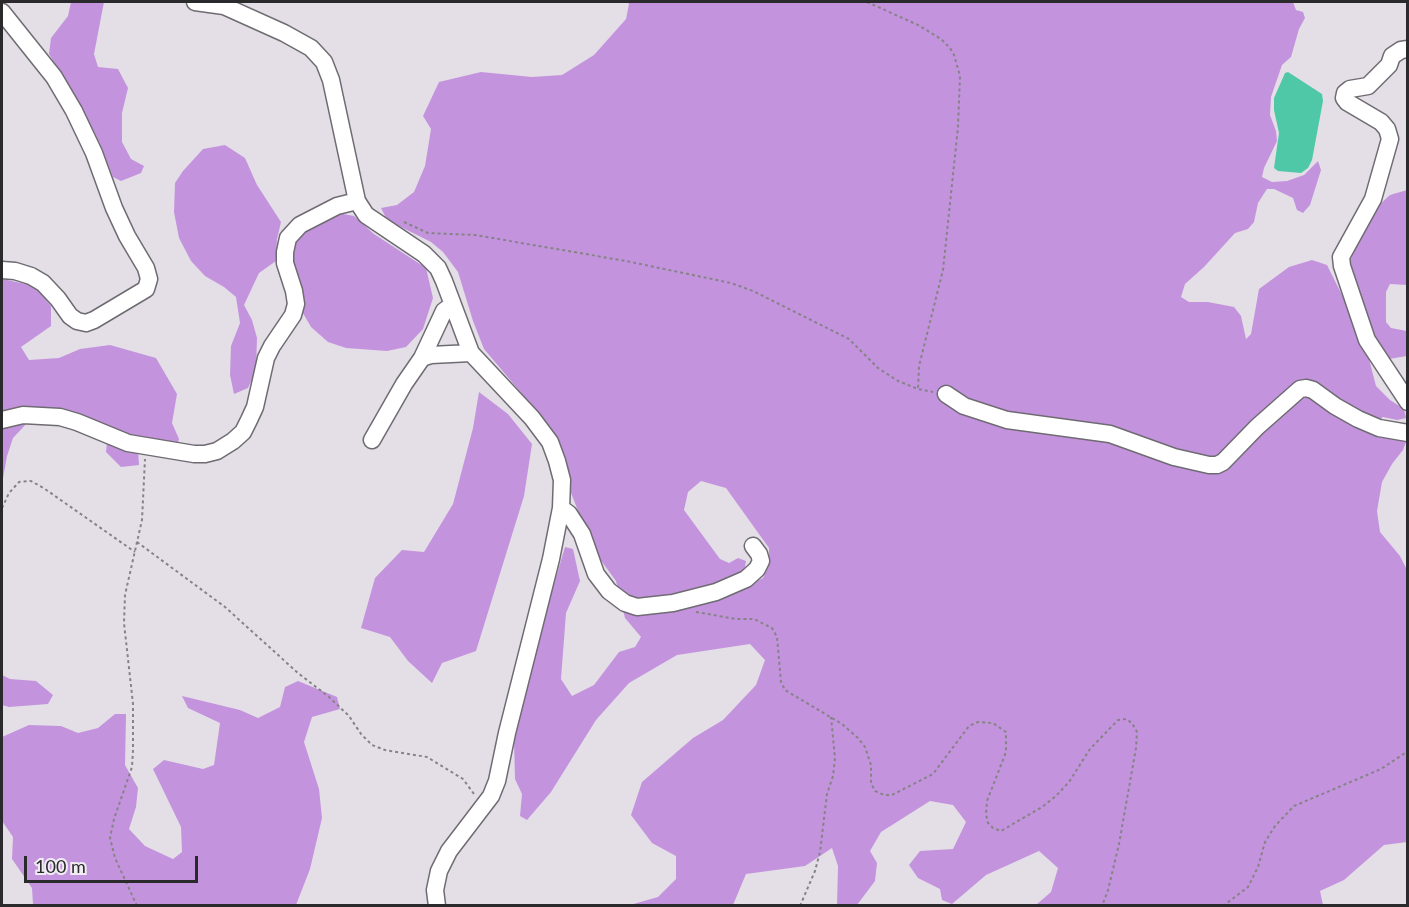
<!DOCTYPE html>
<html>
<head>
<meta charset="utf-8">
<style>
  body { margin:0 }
  #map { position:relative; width:1409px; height:907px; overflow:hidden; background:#e4dfe6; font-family:Lato,sans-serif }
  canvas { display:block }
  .frame { position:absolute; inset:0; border:3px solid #2a292b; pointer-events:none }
  .scale { position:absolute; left:24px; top:856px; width:174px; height:27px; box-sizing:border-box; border:3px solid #2a292b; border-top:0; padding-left:8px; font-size:18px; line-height:21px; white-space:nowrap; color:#2a292b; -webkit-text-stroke:4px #f1ecf4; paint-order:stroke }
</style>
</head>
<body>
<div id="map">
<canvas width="1409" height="907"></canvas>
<div class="frame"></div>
<div class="scale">100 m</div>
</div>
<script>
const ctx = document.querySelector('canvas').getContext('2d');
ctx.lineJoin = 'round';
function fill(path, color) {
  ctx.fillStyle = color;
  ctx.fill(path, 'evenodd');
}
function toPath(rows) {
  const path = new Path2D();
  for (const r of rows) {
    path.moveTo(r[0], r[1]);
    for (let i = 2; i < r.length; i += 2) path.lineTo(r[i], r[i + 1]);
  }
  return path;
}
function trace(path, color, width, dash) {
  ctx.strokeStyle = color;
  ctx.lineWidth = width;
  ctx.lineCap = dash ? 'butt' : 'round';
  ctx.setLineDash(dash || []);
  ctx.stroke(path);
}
fill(toPath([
  [71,2,104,2,94,54,98,67,118,69,128,88,122,113,122,142,131,159,144,166,141,173,121,181,113,177,101,146,80,104,49,54,51,38,68,16],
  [627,2,1293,2,1296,10,1303,12,1305,18,1299,29,1291,57,1282,65,1271,97,1270,115,1276,131,1277,141,1264,168,1262,177,1272,182,1287,181,1304,175,1318,161,1321,170,1310,205,1303,213,1297,210,1293,198,1274,189,1267,189,1258,203,1254,222,1248,229,1235,233,1204,267,1185,284,1181,297,1189,302,1208,302,1234,307,1241,316,1246,339,1251,334,1259,289,1289,267,1312,260,1327,265,1345,301,1350,307,1359,302,1359,289,1350,261,1362,234,1379,205,1390,195,1407,190,1407,285,1390,284,1386,292,1386,322,1391,328,1407,331,1407,356,1389,359,1376,353,1369,359,1376,386,1390,400,1404,409,1406,418,1397,420,1383,417,1375,423,1407,439,1403,450,1392,464,1382,482,1377,511,1380,532,1400,556,1407,570,1407,842,1384,845,1344,880,1320,891,1323,905,1036,905,1051,892,1058,868,1039,851,986,875,952,904,942,900,940,889,918,878,909,865,920,851,953,849,966,822,953,805,930,801,881,832,870,851,877,863,875,881,857,905,837,905,838,866,832,848,805,866,746,874,733,905,630,905,658,897,676,879,676,856,652,843,631,815,642,782,693,738,723,720,756,685,765,660,750,644,677,655,629,683,596,720,551,792,527,820,520,816,522,794,515,779,514,741,526,678,565,547,573,549,580,581,566,613,561,679,572,696,594,685,619,652,635,647,641,637,625,618,616,581,594,551,571,493,565,458,550,427,484,349,473,321,458,272,443,252,431,242,387,220,381,208,397,205,414,192,425,166,431,129,423,116,439,82,481,72,532,77,562,75,594,55,626,19,629,4],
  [701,481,726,488,769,548,769,566,763,578,741,589,746,561,738,558,729,563,720,559,684,510,688,492],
  [225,145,245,158,257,185,281,222,277,239,276,261,259,273,244,305,252,320,257,338,256,370,248,388,234,394,230,375,231,346,240,323,236,297,224,287,205,276,191,261,179,238,174,212,175,183,183,171,203,149],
  [338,213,354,216,374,234,426,268,433,298,423,329,406,347,387,351,346,348,328,342,311,327,300,308,290,257,296,239,310,226],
  [2,279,35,286,51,306,51,326,21,347,29,360,59,358,80,349,110,345,156,358,177,394,172,423,179,439,177,446,138,450,139,465,121,467,106,452,108,431,29,421,13,438,7,456,2,484],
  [479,392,508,414,532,444,524,496,476,651,442,663,432,683,408,661,390,637,361,628,375,578,402,550,424,552,453,504,473,428],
  [2,675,10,679,36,681,53,695,48,704,9,707,2,705],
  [298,681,337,697,340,709,312,717,304,742,319,789,322,818,310,869,296,905,33,905,32,888,12,859,13,837,2,821,2,737,29,725,61,726,78,733,98,728,115,714,126,714,125,765,138,788,136,807,129,829,145,846,173,859,182,852,181,827,153,769,164,760,203,769,214,765,220,723,188,708,182,696,240,710,258,718,280,707,285,687]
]), '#c493de');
fill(toPath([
  [1288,72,1322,94,1323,101,1312,160,1308,168,1301,173,1278,171,1274,168,1279,133,1274,110,1274,98,1285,73]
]), '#4fc8a8');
const minor = toPath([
  [195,2,224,6,284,33,311,48,324,62,331,80,357,201,366,215,424,254,438,268,444,281,471,353,532,418,550,442,557,461,562,480,561,508,551,559,507,733,497,781,491,796,449,851,439,871,435,890,437,906],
  [2,12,54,77,74,111,94,153,114,208,127,236,146,268,149,279,146,289,94,320,86,323,77,321,70,316,58,299,43,283,31,276,15,271,2,270],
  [1408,49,1401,50,1392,56,1389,65,1368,86,1350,89,1345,93,1344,98,1347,102,1381,122,1387,129,1390,139,1373,199,1341,257,1342,266,1367,340,1408,402],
  [422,358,431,355,471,353],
  [946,394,964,406,1007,420,1110,434,1174,457,1209,465,1217,465,1223,462,1257,427,1300,389,1306,388,1313,390,1335,406,1358,419,1379,428,1408,433],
  [2,420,23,415,60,417,77,422,128,443,194,454,205,454,217,451,233,441,243,432,249,420,255,407,266,358,272,346,293,315,296,304,294,291,285,263,285,252,288,238,300,225,337,206,357,201],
  [372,440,404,384,422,358,444,311,452,305],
  [561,508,569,514,582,534,596,574,609,591,625,603,637,607,673,603,716,592,746,579,757,569,761,561,759,554,753,546]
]);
trace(minor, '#6f6b72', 19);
trace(toPath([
  [867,2,918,25,941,39,950,48,954,55,960,76,958,127,943,270,919,366,918,389],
  [404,222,428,233,475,235,626,261,731,283,753,291,849,339,878,368,898,381,918,389,933,392],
  [2,508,9,493,19,482,31,481,45,489,135,552],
  [137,542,225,607,298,673,329,697,349,716,361,734,372,745,385,750,427,757,463,779,474,794],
  [696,612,736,619,754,619,772,628,777,637,781,682,785,690,842,724,858,738,865,747,871,765,871,783,875,791,884,795,892,795,933,774,969,726,978,722,993,723,1006,732,1006,752,987,801,986,814,988,823,993,828,1001,831,1042,807,1056,796,1069,782,1090,749,1118,720,1126,719,1132,723,1137,732,1136,748,1119,844,1108,890,1102,906],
  [137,906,115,858,110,838,114,819,132,767,133,750,133,704,124,623,125,595,142,520,145,459],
  [800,906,815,871,820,852,827,794,833,776,835,758,831,717],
  [1223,906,1248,887,1258,867,1265,842,1275,826,1294,806,1381,769,1408,751]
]), '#868387', 2, [3, 3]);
trace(minor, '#fff', 16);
</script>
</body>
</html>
